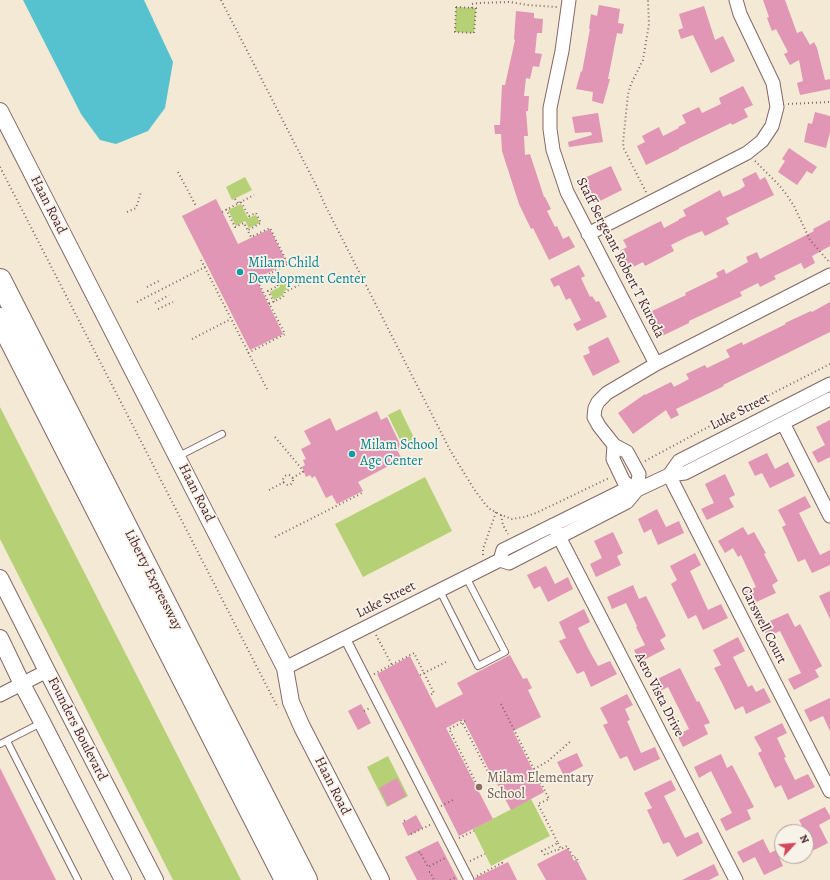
<!DOCTYPE html>
<html>
<head>
<meta charset="utf-8">
<style>
  body { margin:0 }
  #map { position:relative; width:830px; height:880px; overflow:hidden; background:#f3e9d4; font-family:Alegreya,serif }
  canvas { display:block }
  .north { position:absolute; left:774px; top:824px; width:40px; height:40px; box-sizing:border-box; background:#f7f3e8; border:1px solid #b29e9c; border-radius:50%; rotate:64deg; font-size:11px; font-weight:700; line-height:16px; text-align:center; color:#4a1f2b }
  .north::after { content:''; display:block; margin:auto; width:14px; height:18px; background:#d1495b; clip-path:polygon(50% 0,100% 100%,50% 72%,0 100%) }
</style>
</head>
<body>
<div id="map">
<canvas width="830" height="880"></canvas>
<div class="north">N</div>
</div>
<script>
const ctx = document.querySelector('canvas').getContext('2d');
ctx.lineJoin = 'round';
function fill(path, color) {
  ctx.fillStyle = color;
  ctx.fill(path, 'evenodd');
}
function toPath(rows) {
  const path = new Path2D();
  for (const r of rows) {
    if (r.length === 3) {
      path.moveTo(r[0] + r[2], r[1]);
      path.arc(r[0], r[1], r[2], 0, 2 * Math.PI);
      continue;
    }
    path.moveTo(r[0], r[1]);
    for (let i = 2; i < r.length; i += 2) path.lineTo(r[i], r[i + 1]);
  }
  return path;
}
function trace(path, color, width, dash) {
  ctx.strokeStyle = color;
  ctx.lineWidth = width;
  ctx.lineCap = dash ? 'butt' : 'round';
  ctx.setLineDash(dash || []);
  ctx.stroke(path);
}
function label(font, color, halo, rows, align = 'center') {
  ctx.font = font + ' Alegreya,serif';
  ctx.lineWidth = 3.5;
  ctx.setLineDash([]);
  ctx.textBaseline = 'middle';
  ctx.strokeStyle = halo;
  ctx.fillStyle = color;
  for (const [text, x, y, turn = 0] of rows) {
    ctx.save();
    ctx.translate(x, y);
    ctx.rotate((+turn || 0) * Math.PI / 180);
    ctx.textAlign = isNaN(turn) ? turn : align;
    if (halo) ctx.strokeText(text, 0, 0);
    ctx.fillText(text, 0, 0);
    ctx.restore();
  }
}
fill(toPath([
  [456,7,476,8,474,33,455,32],
  [245,177,252,190,232,200,226,187],
  [241,204,248,218,256,215,260,223,249,228,245,221,236,226,228,210],
  [285,279,290,288,284,291,283,295,274,300,270,292,280,287,278,282],
  [0,407,241,880,173,880,0,539],
  [400,409,416,442,404,448,388,415],
  [425,477,452,531,363,577,335,524],
  [388,756,408,796,387,807,367,767],
  [531,799,550,836,491,866,473,829]
]), '#b6d076');
fill(toPath([
  [23,0,144,0,173,62,165,108,148,131,116,144,100,140,81,114]
]), '#56c2d0');
fill(toPath([
  [763,0,785,0,797,33,802,31,810,45,814,42,817,48,825,80,830,79,830,89,800,95,797,83,803,81,799,60,790,65,784,54,788,52,776,29,772,31,767,18,769,17],
  [599,5,620,9,618,23,624,24,622,34,617,33,608,79,610,79,603,104,592,101,593,92,576,89,581,71,582,72,590,29,589,29,591,14,597,16],
  [704,6,715,40,723,36,735,61,711,73,693,35,681,39,678,30,683,28,679,14],
  [516,11,534,13,534,18,543,19,542,33,537,33,535,53,542,54,539,67,533,66,530,79,526,78,524,96,529,96,528,111,526,111,528,136,524,136,525,155,530,154,544,197,545,197,551,209,547,211,555,227,557,226,563,239,569,236,575,247,549,260,533,228,531,229,519,204,502,151,501,134,495,134,494,125,500,125,502,85,505,85,515,40,514,39],
  [743,86,753,105,744,109,748,117,732,125,731,123,679,148,679,149,646,165,637,146,645,142,642,136,659,127,663,136,679,128,678,127,686,123,682,115,699,107,702,113,721,104,719,98],
  [815,112,830,116,830,132,826,148,804,142,808,123,812,124],
  [598,113,603,142,569,147,568,142,592,135,591,132,575,133,572,117],
  [789,148,817,167,812,174,807,171,797,185,778,172,785,161,782,159],
  [611,166,622,190,594,204,582,179],
  [756,172,760,180,765,177,774,195,726,218,729,224,705,236,702,231,687,237,671,245,674,251,645,266,643,262,629,269,620,251,627,247,623,240,661,221,664,228,679,220,679,219,686,216,683,210,720,190,723,197,739,190,745,186,742,179],
  [216,199,238,244,270,229,287,263,256,279,283,334,250,350,182,216],
  [830,220,830,246,812,256,815,263,804,269,801,263,774,276,776,279,760,287,758,283,740,292,742,296,689,321,689,323,662,336,650,312,686,295,685,293,718,277,716,273,724,269,726,274,748,262,746,257,757,252,760,259,814,231,813,229],
  [579,265,585,276,581,278,590,297,592,296,596,302,599,301,607,317,577,331,573,324,581,320,570,298,566,300,559,285,554,287,550,279],
  [830,302,830,332,723,385,724,386,676,409,679,415,671,419,666,410,633,434,618,413,645,394,645,395,671,382,674,387,689,379,686,374,705,365,707,368,730,357,726,350,742,342,743,345,786,324,785,323,811,311,812,312],
  [608,337,620,362,593,376,583,356,590,353,588,347],
  [377,411,381,420,387,417,402,448,397,450,402,459,358,482,363,491,337,504,332,495,326,498,315,476,312,478,310,475,306,477,302,467,305,465,303,460,306,459,301,449,311,444,304,431,330,418,336,431],
  [830,420,830,457,818,463,812,452,825,445,816,427],
  [767,453,775,469,788,462,795,476,770,488,762,473,755,476,748,462],
  [725,474,735,495,729,498,734,507,707,520,701,509,714,503,705,484],
  [805,496,811,507,799,513,820,555,830,550,830,565,812,573,805,559,798,562,782,527,786,525,778,510],
  [657,509,666,527,679,521,684,533,658,545,651,529,644,533,638,519],
  [743,527,748,535,754,532,766,553,764,554,778,581,772,585,776,593,750,605,744,592,756,587,741,555,738,557,733,548,725,553,718,541],
  [613,532,623,553,617,556,621,565,596,577,590,564,602,558,594,541],
  [695,553,701,565,690,571,708,610,721,604,728,618,703,630,696,615,688,619,671,584,677,580,670,566],
  [546,566,555,584,568,577,573,589,548,602,540,586,534,589,527,575],
  [633,585,639,599,646,596,666,636,660,640,665,649,640,662,634,650,645,645,636,627,637,626,626,603,612,609,607,597],
  [830,591,830,619,819,596],
  [584,609,590,622,578,628,589,650,598,666,610,661,617,674,591,687,584,671,577,674,559,641,566,638,559,622],
  [788,613,795,627,800,624,822,666,815,670,819,677,794,690,788,679,801,673,780,631,767,637,761,625],
  [738,637,745,651,733,657,748,687,752,685,756,692,764,688,771,702,746,714,743,706,735,710,722,683,714,668,721,665,713,650],
  [510,655,523,679,527,678,532,688,528,690,541,717,513,731,544,792,511,810,495,780,494,780,463,719,446,728,493,819,459,836,377,674,410,656,436,708,463,694,457,683],
  [680,668,697,702,699,701,710,723,704,725,708,734,683,747,677,735,689,729,668,687,656,693,651,682],
  [627,694,633,705,625,709,630,720,627,721,641,753,655,747,660,759,634,771,627,756,620,759,603,725,608,723,600,708],
  [830,698,830,731,823,716,810,722,804,710],
  [361,704,371,723,358,730,348,711],
  [782,723,787,733,777,738,786,757,784,758,795,780,808,774,815,787,788,800,781,785,775,788,758,753,762,751,754,737],
  [577,753,583,766,564,776,557,762],
  [721,754,727,768,732,765,754,807,747,810,751,819,726,831,720,819,732,813,711,771,699,778,694,767],
  [0,768,56,880,0,880],
  [397,778,406,796,388,806,379,788],
  [671,780,676,790,664,796,685,838,698,832,703,843,677,857,669,842,663,844,647,810,652,808,644,793],
  [825,807,830,816,830,819,819,825,828,843,806,854,806,832,805,832,799,820],
  [416,815,423,828,408,836,402,823],
  [763,839,770,853,776,850,783,866,764,875,755,857,743,863,737,852],
  [438,841,458,880,417,880,405,857],
  [568,848,574,861,576,859,587,880,546,880,537,864],
  [508,862,517,880,475,880,475,878],
  [714,864,719,875,709,880,682,880]
]), '#e096b4');
const service = toPath([
  [177,457,222,434],
  [440,591,478,666,505,652,466,577],
  [7,741,78,880],
  [0,744,41,723]
]);
const pedestrian = toPath([
  [345,638,469,880]
]);
const minor = toPath([
  [569,0,562,51,550,108,550,129,553,150,567,192,656,364],
  [588,234,747,153,762,141,772,126,777,107,773,83,740,14,736,0],
  [783,423,830,516],
  [614,445,613,459,624,482,637,490],
  [669,475,830,791],
  [669,475,679,461,830,384],
  [637,490,639,474,627,452,614,445,599,426,594,417,595,408,598,402,607,393,656,364,830,275],
  [553,525,736,880],
  [500,560,503,550,622,491,637,490,669,475,685,473,830,399],
  [285,668,500,560,509,563,627,502,637,490],
  [0,695,47,671]
]);
const tertiary = toPath([
  [0,111,285,668,291,702,302,727,381,880],
  [0,578,47,671,155,880],
  [0,638,22,684,42,722,123,880]
]);
const motorway = toPath([
  [0,280,306,880],
  [0,319,286,880]
]);
trace(service, '#856666', 8);
trace(pedestrian, '#856666', 11);
trace(minor, '#856666', 15);
trace(tertiary, '#856666', 18);
trace(motorway, '#856666', 24);
trace(toPath([
  [221,0,317,187,325,205,450,450,474,489,485,504,490,509,501,515,512,519,524,517,536,513,609,478],
  [456,7,476,8,474,33,455,32,456,7],
  [472,8,472,4,479,3,510,2,522,4,527,5,557,7],
  [788,104,830,102],
  [755,161,779,185,786,194,794,206,810,240,817,248,830,263],
  [0,167,278,708],
  [178,172,196,206],
  [646,192,624,149,623,143,628,94,631,84,643,60,649,24,648,0],
  [235,199,238,203],
  [241,202,249,216,256,213,261,223,248,230],
  [226,209,235,227,244,223,251,237,270,228,288,264,271,273,276,282],
  [127,212,136,208,141,192],
  [222,212,254,195],
  [201,260,268,391],
  [147,287,161,280],
  [137,302,207,266],
  [274,302,268,291,278,286,276,282,285,277,291,289,299,285],
  [155,303,169,295],
  [269,304,283,297,285,292,291,289],
  [158,309,173,302],
  [192,339,231,319],
  [248,353,285,334,257,280,271,273],
  [275,437,301,468,303,472,292,478],
  [645,461,736,412,830,364],
  [288,480,5],
  [269,490,284,482],
  [501,515,503,525,508,534],
  [275,537,364,492],
  [483,555,483,549,496,512],
  [376,635,392,665],
  [374,674,414,653,434,693,430,695],
  [420,675,446,662],
  [501,704,549,799,538,804,558,843,542,851,545,855,558,849,560,852],
  [364,711,370,708],
  [461,720,491,778],
  [465,721,449,729,477,785],
  [534,769,548,761,572,740],
  [441,806,455,799],
  [404,821,407,819],
  [411,834,430,825],
  [459,838,474,831],
  [558,843,561,849,567,846,574,858,576,857,579,863],
  [419,853,420,852,428,867,447,857],
  [470,861,485,854],
  [429,872,430,872,434,880],
  [477,876,502,863,501,861],
  [450,880,457,877]
]), '#856666', 2, [1, 3]);
trace(service, '#fff', 6);
trace(pedestrian, '#fff', 9);
trace(minor, '#fff', 13);
trace(tertiary, '#fff', 16);
trace(motorway, '#fff', 22);
for (const [x, y, r, color] of [
  [240,272,4,"#0f9aa8"],
  [352,454,4,"#0f9aa8"],
  [479,787,4,"#8d6e63"]
]) {
  const dot = new Path2D();
  dot.arc(x, y, r, 0, 2 * Math.PI);
  ctx.fillStyle = color;
  ctx.fill(dot);
  trace(dot, '#f7f3e8', 1.5);
}
label('14px', '#4a1f2b', '#f7f3e8', [
  ["Haan Road",48,205,63],
  ["Staff Sergeant Robert T Kuroda",620,258,63],
  ["Luke Street",740,412,-27],
  ["Haan Road",196,493,63],
  ["Liberty Expressway",153,580,63],
  ["Luke Street",386,600,-27],
  ["Carswell Court",763,625,63],
  ["Aero Vista Drive",659,695,63],
  ["Founders Boulevard",77,729,63],
  ["Haan Road",332,786,63]
]);
label('14px', '#0d838f', '#f7f3e8', [
  ["Milam Child",248,264],
  ["Development Center",248,280],
  ["Milam School",360,446],
  ["Age Center",360,462]
], 'left');
label('14px', '#785e54', '#f7f3e8', [
  ["Milam Elementary",487,779],
  ["School",487,795]
], 'left');
</script>
</body>
</html>
